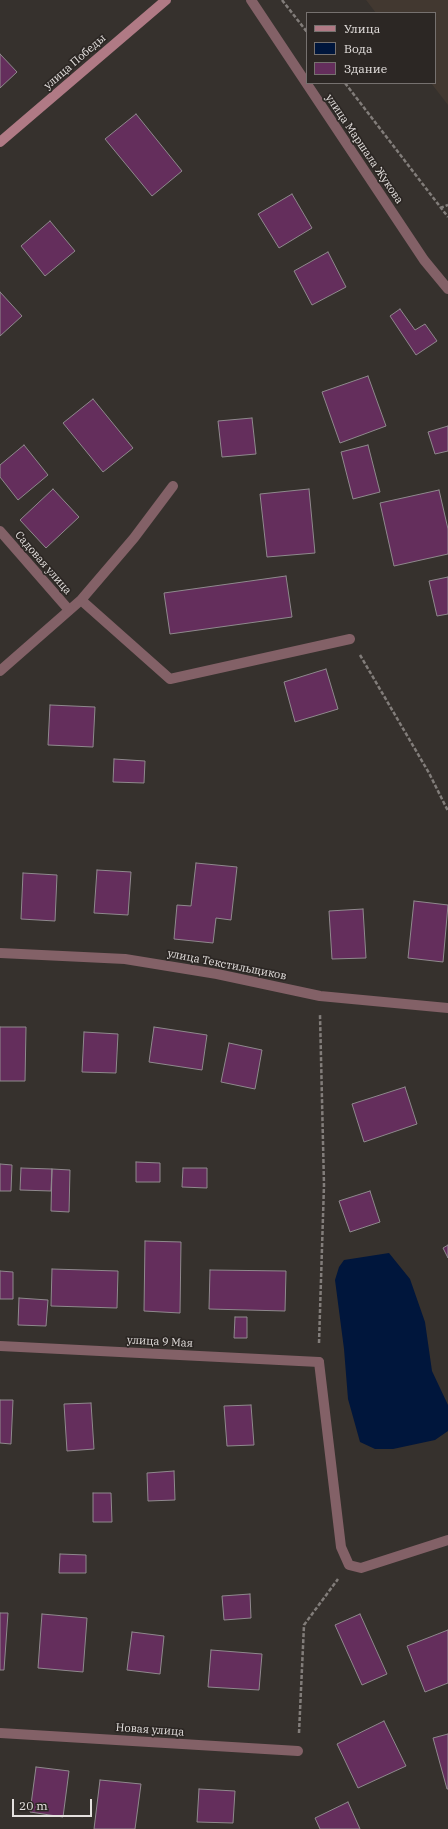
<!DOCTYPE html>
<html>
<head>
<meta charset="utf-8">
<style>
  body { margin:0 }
  #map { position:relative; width:448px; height:1829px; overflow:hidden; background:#36312d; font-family:"IBM Plex Serif",serif }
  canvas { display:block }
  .legend { position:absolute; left:306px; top:12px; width:130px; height:72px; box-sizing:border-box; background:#2c2724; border:1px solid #76716f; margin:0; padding:5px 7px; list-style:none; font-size:12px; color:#e5e1df }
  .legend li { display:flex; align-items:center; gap:8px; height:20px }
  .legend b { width:20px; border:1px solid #76716f }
  .scale { position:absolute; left:12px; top:1799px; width:80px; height:18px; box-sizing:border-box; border:2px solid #e5e1df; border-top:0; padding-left:5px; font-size:12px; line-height:14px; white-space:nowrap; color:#e5e1df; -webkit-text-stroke:3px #2c2724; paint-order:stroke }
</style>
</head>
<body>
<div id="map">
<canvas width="448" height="1829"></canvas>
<ul class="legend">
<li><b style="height:5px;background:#b07a85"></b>Улица</li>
<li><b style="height:11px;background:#00163c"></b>Вода</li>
<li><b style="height:11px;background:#642e5c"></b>Здание</li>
</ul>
<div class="scale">20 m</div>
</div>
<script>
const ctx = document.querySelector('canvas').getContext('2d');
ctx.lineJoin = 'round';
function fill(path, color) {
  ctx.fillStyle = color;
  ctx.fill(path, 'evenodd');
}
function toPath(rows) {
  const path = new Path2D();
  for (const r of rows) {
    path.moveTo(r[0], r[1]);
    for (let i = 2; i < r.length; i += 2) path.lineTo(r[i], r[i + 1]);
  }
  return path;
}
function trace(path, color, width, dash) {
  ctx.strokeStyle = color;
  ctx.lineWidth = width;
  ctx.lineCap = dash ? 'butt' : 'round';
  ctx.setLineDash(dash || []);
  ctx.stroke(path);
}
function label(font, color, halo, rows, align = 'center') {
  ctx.font = font + ' "IBM Plex Serif",serif';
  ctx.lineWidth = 3.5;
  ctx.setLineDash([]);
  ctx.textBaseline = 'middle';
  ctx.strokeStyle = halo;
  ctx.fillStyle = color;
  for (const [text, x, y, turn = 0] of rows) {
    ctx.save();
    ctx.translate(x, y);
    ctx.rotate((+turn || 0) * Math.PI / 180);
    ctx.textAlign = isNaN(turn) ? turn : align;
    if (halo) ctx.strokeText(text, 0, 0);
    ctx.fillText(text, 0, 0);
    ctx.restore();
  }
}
fill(toPath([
  [366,0,448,0,448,105,431,83,435,83,435,13,376,13]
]), '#423830');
fill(toPath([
  [389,1253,410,1279,425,1322,432,1371,448,1405,448,1431,435,1440,393,1449,375,1449,360,1442,348,1399,344,1349,335,1280,339,1267,344,1260]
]), '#00163c');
const building = toPath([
  [0,54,17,72,0,88,0,54],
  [136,114,182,171,152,196,105,139,136,114],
  [292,194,312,228,279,248,258,214,292,194],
  [50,221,75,251,45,276,21,246,50,221],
  [328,252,346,287,312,305,294,271,328,252],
  [0,292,22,316,0,336,0,292],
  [400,309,415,330,425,324,437,341,416,355,390,316,400,309],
  [368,376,386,426,340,443,322,392,368,376],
  [93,399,133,448,103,472,63,423,93,399],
  [252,418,256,454,222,457,218,421,252,418],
  [448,426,448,451,435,454,428,432,448,426],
  [24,445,48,475,18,500,0,477,0,465,24,445],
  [368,445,380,492,353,499,341,452,368,445],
  [53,489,79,517,46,548,20,520,53,489],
  [309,489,315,553,267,557,260,494,309,489],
  [439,490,448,529,448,554,394,566,380,503,439,490],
  [286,576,292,617,170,634,164,593,286,576],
  [448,577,448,614,437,616,429,581,448,577],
  [326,669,338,709,295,722,284,682,326,669],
  [50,705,95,707,93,747,48,745,50,705],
  [114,759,145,761,144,783,113,782,114,759],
  [196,863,237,867,231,920,216,918,213,943,174,939,177,905,191,906,196,863],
  [97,870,131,872,128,915,94,913,97,870],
  [23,873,57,875,55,921,21,919,23,873],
  [414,901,448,905,443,962,408,958,414,901],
  [363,909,366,958,332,959,329,911,363,909],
  [0,1027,26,1027,25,1081,0,1081,0,1027],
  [154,1027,207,1035,202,1070,149,1062,154,1027],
  [84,1032,118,1034,116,1073,82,1072,84,1032],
  [229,1043,262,1050,255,1089,221,1082,229,1043],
  [405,1087,417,1124,364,1142,352,1104,405,1087],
  [136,1162,160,1163,160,1182,136,1182,136,1162],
  [0,1164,12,1165,11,1191,0,1191,0,1164],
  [21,1168,52,1169,51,1191,20,1190,21,1168],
  [183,1168,207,1168,207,1188,182,1187,183,1168],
  [52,1169,70,1170,69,1212,51,1211,52,1169],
  [370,1191,380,1222,350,1232,339,1201,370,1191],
  [145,1241,181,1242,180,1313,144,1311,145,1241],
  [448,1245,448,1258,443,1248,448,1245],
  [52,1269,118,1271,117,1308,51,1306,52,1269],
  [210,1270,286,1271,285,1311,209,1309,210,1270],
  [0,1271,13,1272,13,1299,0,1299,0,1271],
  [19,1298,48,1300,46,1326,18,1325,19,1298],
  [235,1317,247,1317,247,1338,234,1338,235,1317],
  [0,1400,13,1400,11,1444,0,1443,0,1400],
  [91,1403,94,1449,67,1451,64,1404,91,1403],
  [251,1405,254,1445,227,1446,224,1406,251,1405],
  [174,1471,175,1500,148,1501,147,1473,174,1471],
  [93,1493,111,1493,112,1522,93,1522,93,1493],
  [60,1554,86,1555,86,1573,59,1573,60,1554],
  [250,1594,251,1618,224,1620,222,1596,250,1594],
  [0,1613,8,1613,4,1670,0,1670,0,1613],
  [42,1614,87,1618,83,1672,38,1668,42,1614],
  [360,1614,387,1674,362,1685,335,1625,360,1614],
  [448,1630,448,1683,425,1692,407,1646,448,1630],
  [132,1632,164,1636,160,1674,127,1670,132,1632],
  [211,1650,262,1654,259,1690,208,1687,211,1650],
  [384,1721,406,1766,358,1788,337,1744,384,1721],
  [448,1734,448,1789,447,1789,433,1738,448,1734],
  [36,1767,69,1771,63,1817,30,1812,36,1767],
  [100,1780,141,1784,135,1829,94,1829,100,1780],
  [199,1789,235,1791,233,1823,197,1822,199,1789],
  [348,1802,360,1829,320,1829,315,1818,348,1802]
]);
fill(building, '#642e5c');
trace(building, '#8f898d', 1);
trace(toPath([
  [282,0,307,32],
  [345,83,448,217],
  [440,208,448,205],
  [360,655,429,773,448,811],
  [319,1343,324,1185,320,1015],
  [299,1733,304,1625,338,1579]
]), '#827d7a', 2.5, [4, 2]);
trace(toPath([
  [81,600,170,679,350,639],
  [0,671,81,600,134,538,173,486],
  [319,1362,341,1547,349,1565,361,1568,448,1540]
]), '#836167', 10);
trace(toPath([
  [251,0,424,260,448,289],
  [0,531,69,610],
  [0,953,125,959,217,974,320,996,448,1008],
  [0,1346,319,1362],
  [0,1733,298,1751]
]), '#836167', 10);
trace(toPath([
  [0,142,166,0]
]), '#b07a85', 10);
label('11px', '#e5e1df', '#2c2724', [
  ["улица Победы",75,62,-41],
  ["улица Маршала Жукова",364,149,56],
  ["Садовая улица",43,563,49],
  ["улица Текстильщиков",227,965,11],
  ["улица 9 Мая",160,1342,3],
  ["Новая улица",150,1730,4]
]);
</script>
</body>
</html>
